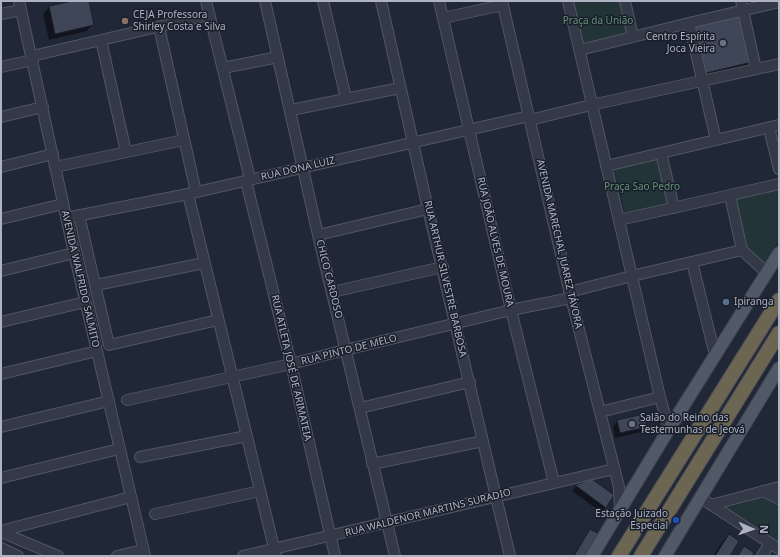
<!DOCTYPE html>
<html>
<head>
<meta charset="utf-8">
<style>
  body { margin:0 }
  #map { position:relative; width:780px; height:557px; overflow:hidden; background:#202736; font-family:"Noto Sans",sans-serif }
  canvas { display:block }
  .frame { position:absolute; inset:0; border:2px solid #aeb3c3; pointer-events:none }
  .north { position:absolute; left:732px; top:509px; width:40px; height:40px; -webkit-text-stroke:3px #191e2b; paint-order:stroke; rotate:92deg; font-size:11px; font-weight:700; line-height:16px; text-align:center; color:#aeb3c3 }
  .north::after { content:''; display:block; margin:auto; width:14px; height:18px; background:#aeb3c3; clip-path:polygon(50% 0,100% 100%,50% 72%,0 100%) }
</style>
</head>
<body>
<div id="map">
<canvas width="780" height="557"></canvas>
<div class="frame"></div>
<div class="north">N</div>
</div>
<script>
const ctx = document.querySelector('canvas').getContext('2d');
ctx.lineJoin = 'round';
function fill(path, color) {
  ctx.fillStyle = color;
  ctx.fill(path, 'evenodd');
}
function toPath(rows) {
  const path = new Path2D();
  for (const r of rows) {
    path.moveTo(r[0], r[1]);
    for (let i = 2; i < r.length; i += 2) path.lineTo(r[i], r[i + 1]);
  }
  return path;
}
function trace(path, color, width, dash) {
  ctx.strokeStyle = color;
  ctx.lineWidth = width;
  ctx.lineCap = dash ? 'butt' : 'round';
  ctx.setLineDash(dash || []);
  ctx.stroke(path);
}
function label(font, color, halo, rows, align = 'center') {
  ctx.font = font + ' "Noto Sans",sans-serif';
  ctx.lineWidth = 3;
  ctx.setLineDash([]);
  ctx.textBaseline = 'middle';
  ctx.strokeStyle = halo;
  ctx.fillStyle = color;
  for (const [text, x, y, turn = 0] of rows) {
    ctx.save();
    ctx.translate(x, y);
    ctx.rotate((+turn || 0) * Math.PI / 180);
    ctx.textAlign = isNaN(turn) ? turn : align;
    if (halo) ctx.strokeText(text, 0, 0);
    ctx.fillText(text, 0, 0);
    ctx.restore();
  }
}
fill(toPath([
  [570,1,622,1,630,35,581,47],
  [657,158,669,205,626,216,614,169],
  [779,185,779,239,763,264,748,249,735,198],
  [767,496,779,502,779,542,726,509]
]), '#233438');
fill(toPath([
  [77,1,88,1,93,24,87,31,49,40,43,14,49,7],
  [738,1,779,1,741,12,751,62,745,68,699,79,688,31,740,13],
  [618,421,645,427,641,432,615,438,613,426],
  [592,480,606,507,601,512,572,491,576,486],
  [591,530,585,556,573,556,586,535],
  [729,535,729,556,713,556,722,542]
]), '#0007');
const building = toPath([
  [72,1,89,1,94,25,55,34,49,6,72,1],
  [742,12,752,62,706,73,694,23,742,12],
  [644,414,647,427,620,433,617,420,644,414],
  [592,479,614,495,606,508,575,485,592,479],
  [590,529,599,534,586,556,574,556,590,529],
  [729,534,739,541,730,556,715,556,729,534],
  [744,546,754,553,752,556,738,556,744,546]
]);
fill(building, '#3f4657');
trace(building, '#1b202d', 1);
const minor = toPath([
  [19,1,74,253,145,556],
  [206,1,250,179],
  [265,1,318,235,395,556],
  [323,1,346,98],
  [381,1,428,209,510,556],
  [439,1,511,310,554,483],
  [502,1,571,298,619,487,620,510],
  [568,1,660,397,669,429],
  [625,1,633,37],
  [741,1,756,69],
  [1,14,21,10],
  [443,18,503,5],
  [689,23,716,140],
  [159,27,196,192],
  [101,40,126,152],
  [580,50,689,23,779,2],
  [32,56,209,15],
  [1,67,33,60],
  [223,68,278,57],
  [291,110,400,88],
  [1,117,43,107],
  [530,120,591,105,779,64],
  [769,128,779,169],
  [661,153,674,208],
  [606,166,779,125],
  [1,167,53,154],
  [55,167,184,140],
  [246,181,291,364,335,556],
  [188,194,276,556],
  [730,196,742,250,767,273],
  [79,215,109,345,218,320],
  [66,218,188,194,529,116],
  [1,219,63,204],
  [619,220,779,184],
  [318,235,428,209],
  [692,262,715,355],
  [1,271,74,253],
  [96,285,204,263],
  [332,292,443,267],
  [569,292,632,276,742,250],
  [1,322,85,302],
  [1,374,97,351],
  [127,400,291,364,345,350,511,310,571,298],
  [360,408,470,382],
  [600,412,660,397],
  [1,427,109,401],
  [140,457,247,436],
  [372,464,483,441],
  [1,478,119,449],
  [763,491,779,499],
  [701,498,779,549],
  [711,505,779,487],
  [155,514,260,491],
  [1,531,131,497],
  [1,532,58,556],
  [1,548,18,556],
  [117,556,143,550],
  [243,556,614,469],
  [762,556,770,543]
]);
const major = toPath([
  [592,556,669,429,779,253],
  [665,556,779,368]
]);
const highway = toPath([
  [619,556,779,300],
  [641,556,779,333]
]);
trace(minor, '#515664', 12);
trace(major, '#3d4250', 14);
trace(highway, '#3e4351', 16);
trace(minor, '#333946', 10);
trace(major, '#515866', 12);
trace(highway, '#6c6551', 14);
for (const [x, y, r, color] of [
  [125,21,4,"#8d6e63"],
  [723,43,4,"#6b7280"],
  [726,302,4,"#5c6f8a"],
  [632,424,4,"#6b7280"],
  [676,520,4,"#1a4fb4"]
]) {
  const dot = new Path2D();
  dot.arc(x, y, r, 0, 2 * Math.PI);
  ctx.fillStyle = color;
  ctx.fill(dot);
  trace(dot, '#191e2b', 1.5);
}
label('10px', '#aeb3c3', '#191e2b', [
  ["CEJA Professora",133,15],
  ["Shirley Costa e Silva",133,27],
  ["Centro Espírita",715,37,"right"],
  ["Joca Vieira",715,49,"right"],
  ["Ipiranga",734,302],
  ["Salão do Reino das",640,418],
  ["Testemunhas de Jeová",640,430],
  ["Estação Juizado",668,514,"right"],
  ["Especial",668,526,"right"]
], 'left');
label('10px', '#669276', '#191e2b', [
  ["Praça da União",598,21],
  ["Praça Sao Pedro",642,187]
]);
label('10px', '#aeb3c3', '#191e2b', [
  ["RUA DONA LUIZ",298,169,-13],
  ["RUA JOÃO ALVES DE MOURA",495,242,77],
  ["AVENIDA MARECHAL JUAREZ TÁVORA",559,244,77],
  ["AVENIDA WALFRIDO SALMITO",80,279,77],
  ["CHICO CARDOSO",329,279,76],
  ["RUA ARTHUR SILVESTRE BARBOSA",445,279,77],
  ["RUA PINTO DE MELO",349,350,-14],
  ["RUA ATLETA JOSÉ DE ARIMATEIA",291,368,77],
  ["RUA WALDENOR MARTINS SURADIO",428,513,-14]
]);
</script>
</body>
</html>
